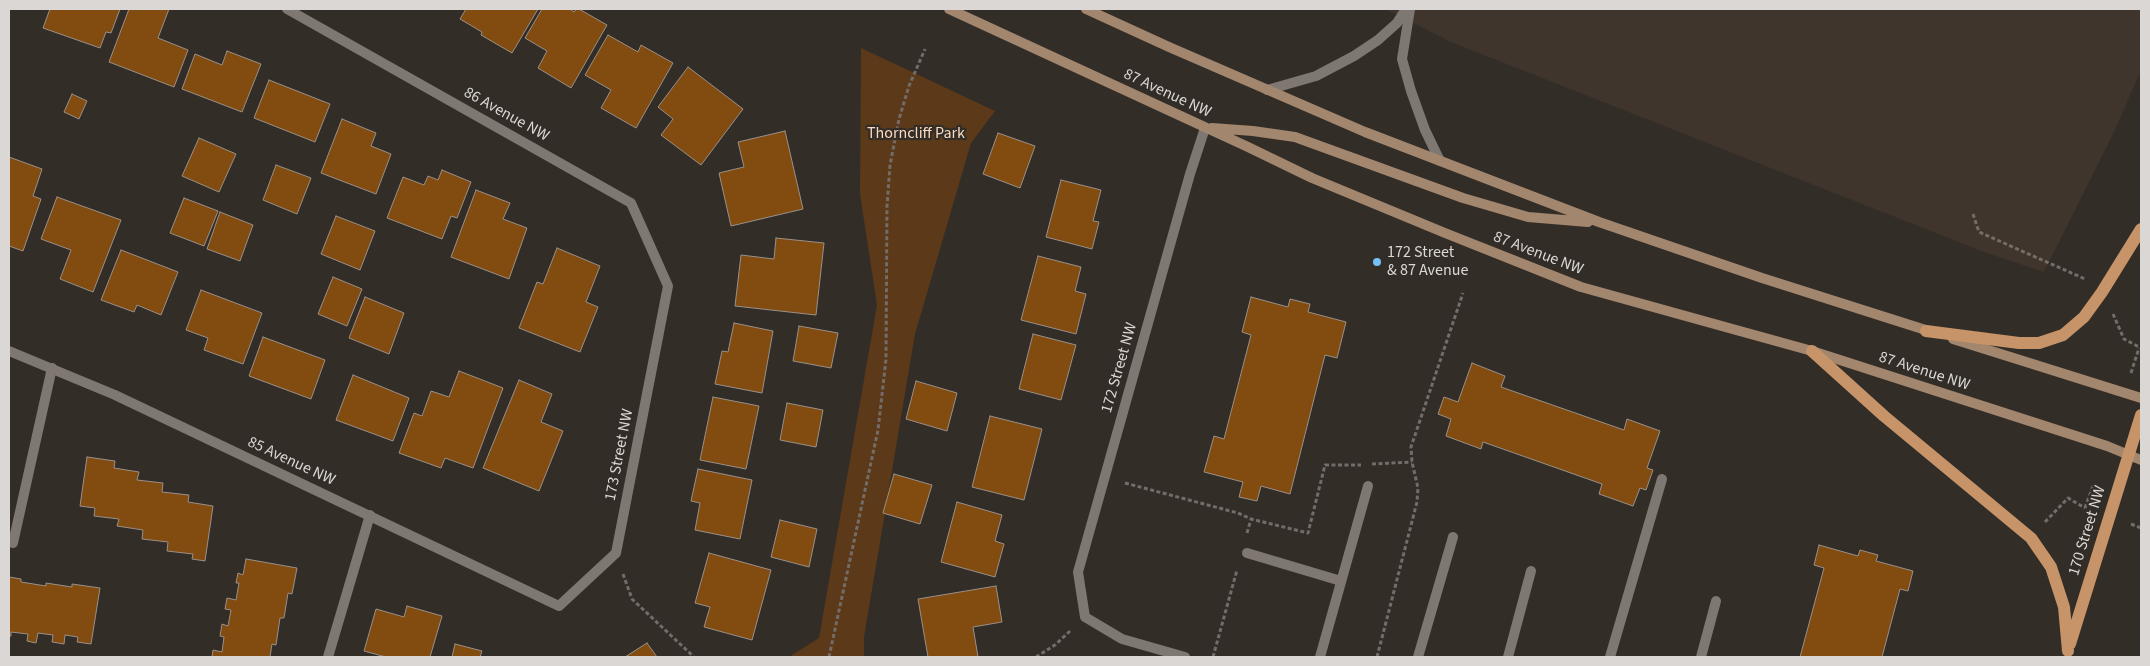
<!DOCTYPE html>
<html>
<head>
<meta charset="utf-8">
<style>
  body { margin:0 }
  #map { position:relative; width:2150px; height:666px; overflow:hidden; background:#332d28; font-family:"Source Sans 3",sans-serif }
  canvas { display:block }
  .frame { position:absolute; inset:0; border:10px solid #dbd7d4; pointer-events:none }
</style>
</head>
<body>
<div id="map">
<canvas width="2150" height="666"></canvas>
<div class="frame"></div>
</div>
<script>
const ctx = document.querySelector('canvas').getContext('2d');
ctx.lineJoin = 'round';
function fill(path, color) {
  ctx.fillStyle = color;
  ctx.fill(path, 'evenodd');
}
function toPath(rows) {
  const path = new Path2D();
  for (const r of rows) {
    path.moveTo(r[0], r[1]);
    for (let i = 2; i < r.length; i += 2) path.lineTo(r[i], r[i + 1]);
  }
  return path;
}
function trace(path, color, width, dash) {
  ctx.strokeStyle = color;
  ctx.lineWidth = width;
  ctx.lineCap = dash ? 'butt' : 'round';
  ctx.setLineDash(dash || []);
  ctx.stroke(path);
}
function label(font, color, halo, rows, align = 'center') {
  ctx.font = font + ' "Source Sans 3",sans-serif';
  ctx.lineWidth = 4.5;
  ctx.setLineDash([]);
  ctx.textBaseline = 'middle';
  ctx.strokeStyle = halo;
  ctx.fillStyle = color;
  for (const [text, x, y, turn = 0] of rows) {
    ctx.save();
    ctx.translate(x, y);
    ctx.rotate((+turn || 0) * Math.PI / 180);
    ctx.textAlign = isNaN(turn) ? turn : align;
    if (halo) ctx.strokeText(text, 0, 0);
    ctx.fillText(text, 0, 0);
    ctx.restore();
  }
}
fill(toPath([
  [1386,9,2141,9,2141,70,2113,134,2044,272,1984,252,1451,42]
]), '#40352c');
fill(toPath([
  [861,48,995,111,971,143,915,334,864,637,864,657,789,657,819,638,877,305,860,194]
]), '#5c3918');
const building = toPath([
  [50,9,120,9,111,33,106,32,100,48,43,28,50,9],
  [129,9,169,9,158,38,188,50,174,87,109,62,129,9],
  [466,9,538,9,512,53,481,35,482,32,460,19,466,9],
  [542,9,570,9,574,12,576,9,579,9,607,25,571,88,538,68,547,51,525,38,542,9],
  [608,35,638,52,641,45,673,63,636,128,601,108,611,90,585,75,608,35],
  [227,51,261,64,242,112,182,89,195,54,222,65,227,51],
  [688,67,743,109,701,165,661,135,673,119,658,107,688,67],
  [269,80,330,104,315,142,254,118,269,80],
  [72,94,87,101,79,119,64,112,72,94],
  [342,119,376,133,371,146,391,154,376,194,321,173,342,119],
  [785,131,803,209,731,226,719,173,744,167,738,142,785,131],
  [998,133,1035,146,1020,188,983,174,998,133],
  [199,138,236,154,219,192,182,176,199,138],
  [9,157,42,169,33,196,41,199,23,251,9,246,9,157],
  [276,165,311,178,297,214,263,200,276,165],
  [442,170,471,182,457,218,451,216,442,239,387,218,403,177,424,185,428,176,438,180,442,170],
  [1061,180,1101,190,1093,221,1099,222,1092,249,1046,237,1061,180],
  [476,190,510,203,503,219,527,228,509,279,451,257,476,190],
  [57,197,121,220,93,292,60,279,71,250,41,239,57,197],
  [184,198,218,211,204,246,170,233,184,198],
  [220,212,253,225,240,261,207,249,220,212],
  [336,216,375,231,360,270,321,254,336,216],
  [776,238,824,243,816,315,735,306,741,255,774,259,776,238],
  [557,248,600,266,586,302,598,307,580,352,519,328,537,282,543,284,557,248],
  [121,250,178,272,161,315,137,305,134,312,101,300,121,250],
  [1038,256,1081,267,1075,291,1086,294,1076,334,1021,320,1038,256],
  [333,277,362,289,347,326,318,314,333,277],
  [201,290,262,313,243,364,204,350,208,338,186,330,201,290],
  [365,297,404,313,389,354,349,338,365,297],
  [1251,297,1288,307,1290,299,1310,304,1308,312,1346,322,1337,358,1325,355,1290,494,1261,486,1257,501,1239,497,1243,482,1204,472,1214,436,1224,439,1251,335,1242,332,1251,297],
  [734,323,773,331,762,393,715,384,722,351,728,352,734,323],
  [799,326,838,333,831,368,793,361,799,326],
  [1033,334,1076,345,1061,400,1019,389,1033,334],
  [263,337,325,360,311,399,249,376,263,337],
  [1472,363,1505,376,1501,387,1624,430,1627,419,1660,431,1647,468,1653,470,1646,490,1640,488,1633,506,1599,494,1602,484,1483,442,1481,449,1446,436,1451,419,1438,414,1444,397,1458,402,1472,363],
  [459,371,503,388,473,468,445,458,441,468,399,453,414,413,422,416,431,391,449,397,459,371],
  [353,375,409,398,393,441,336,420,353,375],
  [519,380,552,394,541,422,563,431,539,491,483,468,519,380],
  [916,381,957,393,947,431,906,419,916,381],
  [713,397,759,406,746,469,700,460,713,397],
  [787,403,823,410,816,447,780,440,787,403],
  [990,416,1042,429,1024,500,972,487,990,416],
  [87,457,115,461,114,468,139,472,137,480,163,483,162,492,189,495,188,502,213,506,205,561,192,559,193,554,167,551,168,542,142,539,143,530,117,526,119,519,94,516,95,508,80,506,87,457],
  [698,469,752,480,740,539,695,530,700,503,691,501,698,469],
  [894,474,932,485,920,524,883,513,894,474],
  [957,502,1002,515,995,541,1004,544,995,577,941,562,957,502],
  [780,520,817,529,809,567,771,557,780,520],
  [1819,545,1858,556,1860,550,1878,555,1876,561,1913,571,1908,591,1900,589,1882,657,1800,657,1824,568,1814,565,1819,545],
  [709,553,771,570,752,640,704,627,710,607,695,603,709,553],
  [246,559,297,568,292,594,288,593,284,618,280,618,276,645,272,644,270,657,212,657,213,650,222,652,224,637,220,636,222,624,228,626,231,610,225,609,227,598,236,600,239,583,236,583,238,573,243,575,246,559],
  [9,577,21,579,21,582,46,586,46,583,72,587,72,584,100,588,91,644,77,642,78,637,65,635,64,644,52,642,53,635,38,633,36,643,27,641,28,634,11,632,11,636,9,636,9,577],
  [996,586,1002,622,973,627,978,657,928,657,918,599,996,586],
  [407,606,442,616,430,657,386,657,364,651,376,609,404,617,407,606],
  [647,643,657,657,625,657,647,643],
  [455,644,482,651,480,657,452,657,455,644]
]);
fill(building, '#824b0f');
trace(building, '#99918b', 1);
trace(toPath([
  [1973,214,1979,232,2085,279],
  [2113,314,2124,339,2141,348],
  [2131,373,2139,348],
  [1372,464,1412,462],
  [1125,483,1238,513,1251,519,1308,533,1325,465,1361,465],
  [2085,508,2093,486],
  [2045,522,2068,498,2085,508],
  [2131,524,2141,528],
  [1247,533,1251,519],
  [623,574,632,599,694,657],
  [829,657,878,430,886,359,887,206,890,165,899,119,909,86,925,49],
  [1036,657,1055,645,1070,631],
  [1213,657,1237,570],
  [1377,657,1417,502,1418,488,1412,462,1411,447,1463,293]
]), '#726d68', 3, [4, 2.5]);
trace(toPath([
  [1410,9,1402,59,1411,91,1425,130,1440,161],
  [1267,90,1316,76,1354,56,1378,40,1397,23,1406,9],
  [13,543,52,368],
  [1247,553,1341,581],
  [328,657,370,515],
  [1320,657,1368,486],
  [1418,657,1453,537],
  [1508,657,1531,571],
  [1610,657,1662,479],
  [1701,657,1716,601]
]), '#7f7872', 10);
trace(toPath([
  [9,351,115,395,559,606,616,553,668,286,631,203,287,9],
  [1185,657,1122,639,1085,617,1078,572,1190,174,1205,128]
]), '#7f7872', 10);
trace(toPath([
  [949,9,1248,147,1312,178,1445,233,1581,287,1812,351,2107,446,2141,460],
  [1086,9,1169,47,1365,132,1599,222,1762,278,1932,332],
  [1212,128,1253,131,1295,137,1463,198,1528,217,1588,222],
  [1953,339,2141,398]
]), '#a2866d', 10);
trace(toPath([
  [1926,331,2019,343,2039,343,2063,335,2084,317,2102,292,2141,229],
  [1812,351,1884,416,2031,538,2051,567,2064,607,2068,651],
  [2070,644,2141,415]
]), '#c69468', 12);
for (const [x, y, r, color] of [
  [1377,262,5,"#75c0f6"]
]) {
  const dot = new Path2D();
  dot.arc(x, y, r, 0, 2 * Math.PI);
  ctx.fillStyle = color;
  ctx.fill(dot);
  trace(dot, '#332d28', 2);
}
label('16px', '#dbd7d4', '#332d28', [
  ["87 Avenue NW",1167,94,25],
  ["86 Avenue NW",506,115,29],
  ["87 Avenue NW",1538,254,21],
  ["172 Street NW",1120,368,-74],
  ["87 Avenue NW",1924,372,18],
  ["173 Street NW",620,455,-79],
  ["85 Avenue NW",291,462,25],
  ["170 Street NW",2088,531,-73]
]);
label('16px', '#fbd9be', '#332d28', [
  ["Thorncliff Park",916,134]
]);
label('16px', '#dbd7d4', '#332d28', [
  ["172 Street",1387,253],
  ["& 87 Avenue",1387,271]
], 'left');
</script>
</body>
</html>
